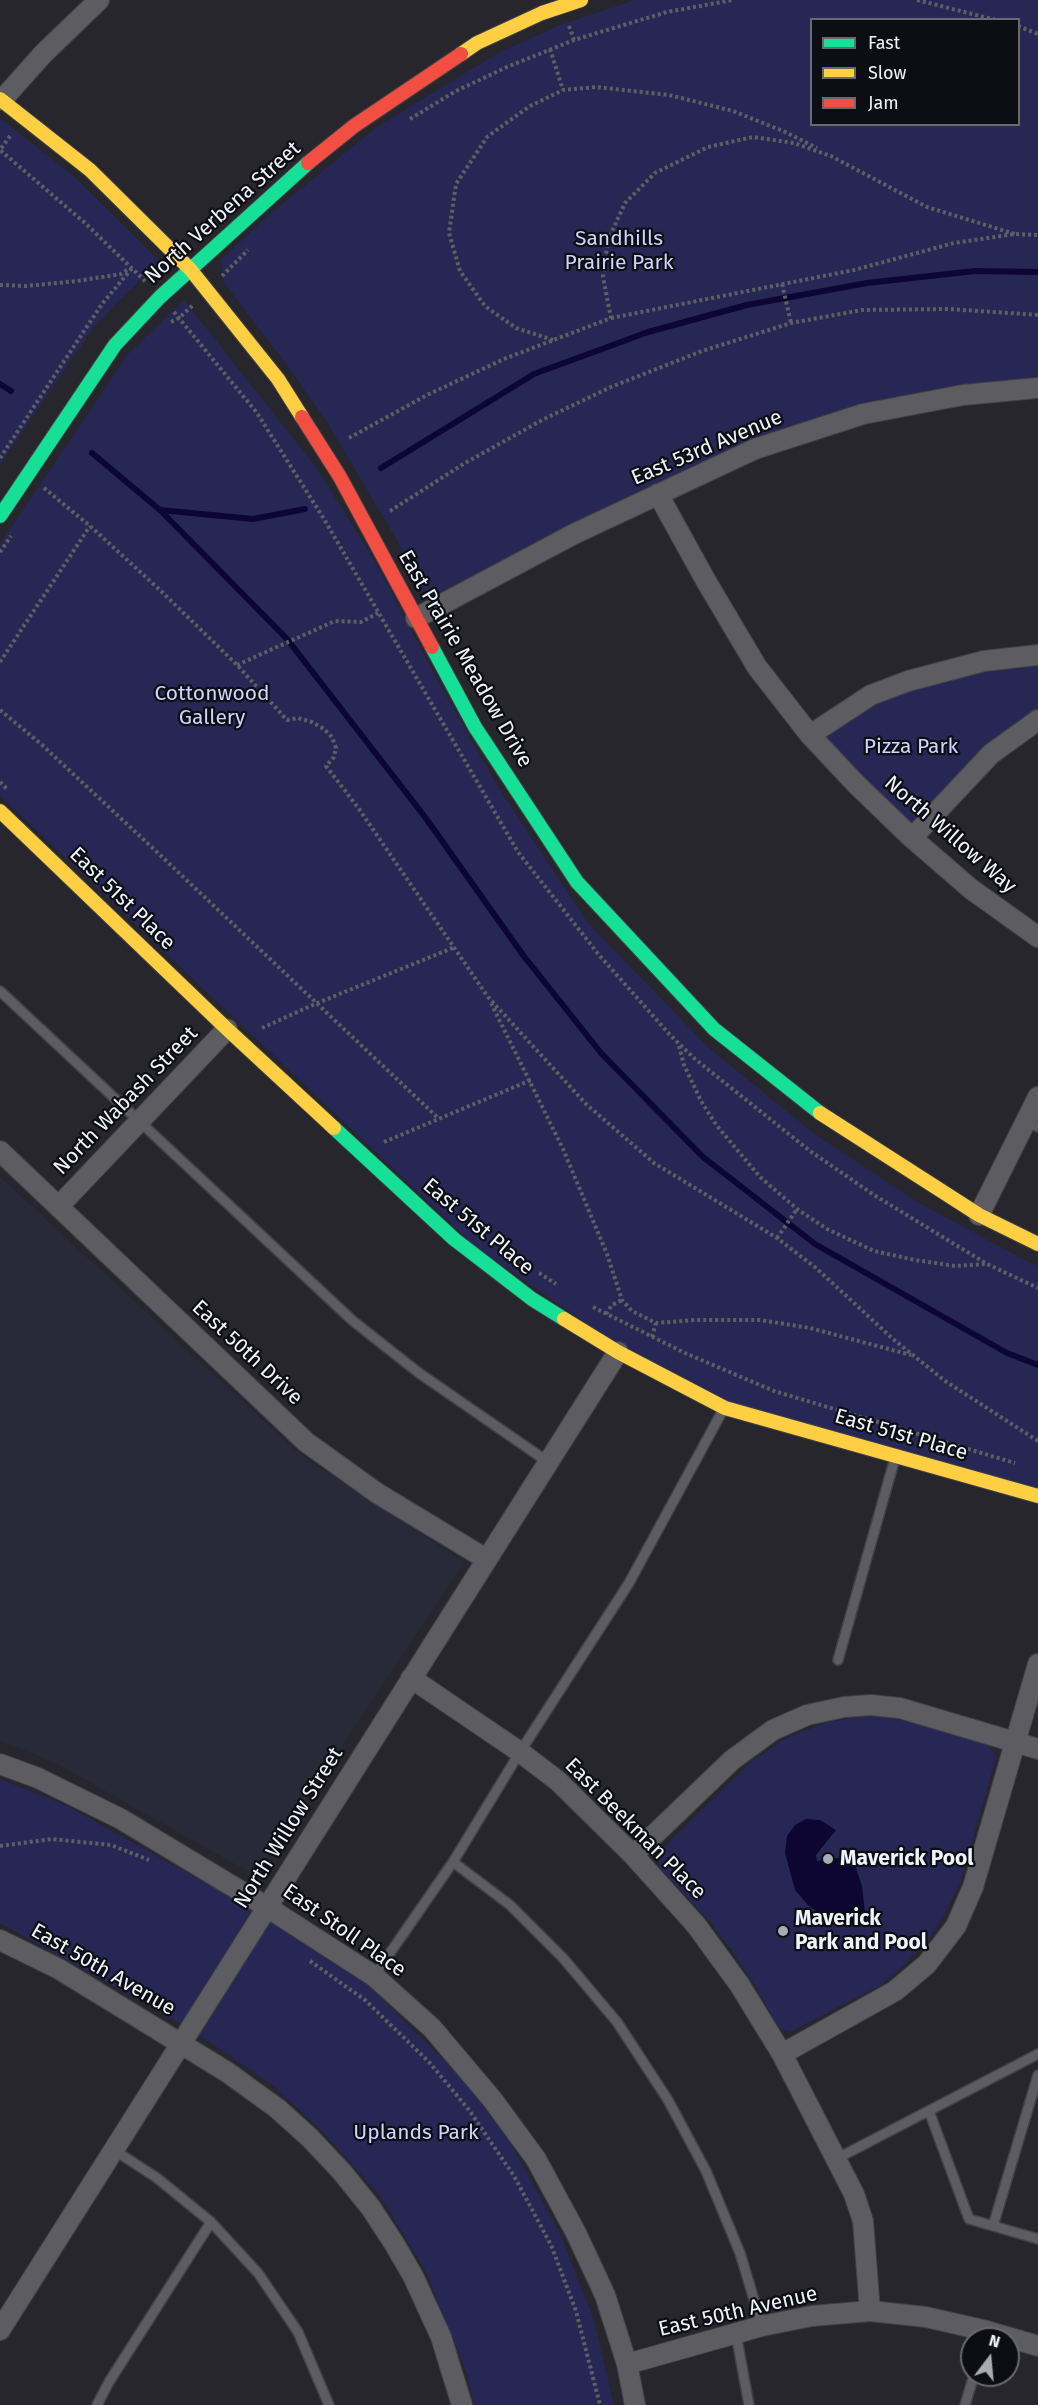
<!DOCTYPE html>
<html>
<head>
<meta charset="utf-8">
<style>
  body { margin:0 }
  #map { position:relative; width:1038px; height:2405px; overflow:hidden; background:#26262c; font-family:"Fira Sans",sans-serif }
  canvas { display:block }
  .legend { position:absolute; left:810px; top:18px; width:210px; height:108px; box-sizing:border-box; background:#0d0e13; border:2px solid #686a70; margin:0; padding:8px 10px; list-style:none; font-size:18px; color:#f1f3fb }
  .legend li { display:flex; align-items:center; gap:12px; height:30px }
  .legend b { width:30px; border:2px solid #686a70 }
  .north { position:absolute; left:960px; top:2327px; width:60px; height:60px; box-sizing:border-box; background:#0d0e13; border:2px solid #686a70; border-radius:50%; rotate:16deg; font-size:16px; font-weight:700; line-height:24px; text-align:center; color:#f1f3fb }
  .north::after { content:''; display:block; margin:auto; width:21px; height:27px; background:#aaabb3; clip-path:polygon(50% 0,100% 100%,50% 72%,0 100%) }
</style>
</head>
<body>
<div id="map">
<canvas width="1038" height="2405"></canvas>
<ul class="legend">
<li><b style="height:8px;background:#16e098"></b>Fast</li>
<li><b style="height:8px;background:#ffcf43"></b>Slow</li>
<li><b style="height:8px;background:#f24e42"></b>Jam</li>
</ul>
<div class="north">N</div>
</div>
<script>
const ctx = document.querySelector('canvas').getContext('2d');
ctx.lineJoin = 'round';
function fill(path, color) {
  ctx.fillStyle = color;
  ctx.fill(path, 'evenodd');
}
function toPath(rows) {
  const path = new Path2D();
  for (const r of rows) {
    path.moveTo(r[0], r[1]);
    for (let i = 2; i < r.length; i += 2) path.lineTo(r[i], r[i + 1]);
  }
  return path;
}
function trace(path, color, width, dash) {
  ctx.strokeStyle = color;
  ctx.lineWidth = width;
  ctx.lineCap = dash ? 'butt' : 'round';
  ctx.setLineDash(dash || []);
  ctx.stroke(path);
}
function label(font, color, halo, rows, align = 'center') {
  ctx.font = font + ' "Fira Sans",sans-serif';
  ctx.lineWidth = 4.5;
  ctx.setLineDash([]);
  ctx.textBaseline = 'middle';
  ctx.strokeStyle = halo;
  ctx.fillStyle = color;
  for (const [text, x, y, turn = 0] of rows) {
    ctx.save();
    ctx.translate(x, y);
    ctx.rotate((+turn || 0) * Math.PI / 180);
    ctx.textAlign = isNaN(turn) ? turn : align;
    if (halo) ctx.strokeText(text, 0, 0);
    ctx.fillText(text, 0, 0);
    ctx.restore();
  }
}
fill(toPath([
  [0,1177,302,1456,464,1562,256,1876,54,1762,0,1741]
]), '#282a3a');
fill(toPath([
  [635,0,1038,0,1038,379,864,404,591,518,442,591,425,591,413,579,401,547,327,422,288,366,224,283,221,260,270,214,377,127,498,53,560,25],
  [812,20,1018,20,1018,124,812,124],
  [0,118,71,174,160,261,96,324,0,465],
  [184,300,316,467,372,556,437,679,495,782,588,923,709,1048,816,1135,921,1204,1038,1267,1038,1489,721,1401,625,1350,476,1247,0,796,0,544,128,354],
  [1038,655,1038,720,912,838,810,735,871,695],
  [869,1715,910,1721,986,1743,996,1757,962,1877,948,1908,928,1940,908,1962,879,1986,790,2032,778,2028,757,1988,735,1955,711,1923,659,1867,660,1851,753,1760,788,1737,828,1722],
  [0,1779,66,1805,284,1927,368,1985,464,2080,509,2141,560,2233,594,2320,614,2405,474,2405,467,2374,425,2270,381,2197,322,2131,272,2085,208,2041,161,2012,0,1923]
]), '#262755');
fill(toPath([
  [806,1819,820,1820,836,1830,816,1855,817,1861,852,1856,862,1886,866,1922,838,1927,808,1905,795,1890,785,1853,787,1836,795,1825]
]), '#0d0633');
trace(toPath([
  [0,384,11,391],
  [92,453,160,510,287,639,425,817,523,955,601,1053,703,1157,815,1244,1007,1353,1038,1365],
  [381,468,534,374,648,332,747,305,867,283,975,271,1038,272],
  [160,510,253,519,305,509]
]), '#0d0633', 6);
const lane = toPath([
  [0,991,353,1321,419,1373,548,1462],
  [1027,1122,1038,1127],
  [838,1660,895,1458],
  [453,1862,510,1905,563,1958,617,2022,668,2100,706,2171,740,2253,762,2326],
  [374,1976,453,1862,520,1752,629,1583,723,1410],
  [929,2111,969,2219,1038,2239],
  [114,2150,157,2178,211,2222,258,2273,298,2332,329,2405],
  [836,2159,1038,2054],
  [993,2226,1038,2075],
  [736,2334,749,2405],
  [97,2405,109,2382,211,2222],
  [965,2405,974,2375]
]);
const street = toPath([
  [2,100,43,54,99,0],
  [658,494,706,581,757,667,810,735,855,783,912,838,971,889,1038,937],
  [416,618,574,534,755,449,863,414,963,395,1038,388],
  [810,735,871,695,908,681,984,661,1038,655],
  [912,838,991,754,1038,720],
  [0,1151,306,1442,377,1493,486,1559],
  [59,1206,227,1029],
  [979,1215,1038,1097],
  [411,1678,520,1752,558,1781,633,1855,696,1925,739,1984,782,2054,854,2194,863,2221,870,2311],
  [0,1764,38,1778,121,1819,267,1907,374,1976,432,2028,492,2099,536,2159,576,2233,605,2295,627,2364,635,2405],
  [633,1855,732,1760,773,1730,807,1715,844,1707,871,1705,900,1708,1038,1749],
  [0,1940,59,1969,227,2072,278,2109,310,2138,342,2172,371,2208,395,2245,413,2276,441,2337,462,2405],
  [782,2054,895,1991,927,1964,956,1926,973,1887,1038,1664],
  [0,2330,618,1352],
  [627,2364,762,2326,812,2316,870,2311,926,2317,987,2331,1038,2346]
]);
const fast = toPath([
  [0,516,115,345,160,297,308,163],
  [432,647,475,727,577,882,714,1029,820,1113],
  [334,1128,454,1239,532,1299,564,1319]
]);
const slow = toPath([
  [461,54,477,43,542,13,581,0],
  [0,99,90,170,190,269,278,379,302,417],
  [0,811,227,1029,334,1128],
  [820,1113,979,1215,1038,1244],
  [564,1319,618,1352,725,1408,1038,1496]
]);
const jam = toPath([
  [308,163,354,126,461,54],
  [302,417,340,477,432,647]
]);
trace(lane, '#414147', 12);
trace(street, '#414147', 22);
trace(fast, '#414147', 16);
trace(slow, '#414147', 16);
trace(jam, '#414147', 16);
trace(toPath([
  [917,0,996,20],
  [569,26,574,40],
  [1018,26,1038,34],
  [550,49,563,90],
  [410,119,456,91,507,67,574,40,667,12,733,0],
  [10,136,0,150,85,223,146,282],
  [222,276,248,250],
  [782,284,791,323],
  [0,285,26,286,77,281,121,274,127,270],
  [174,312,257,413,324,519,518,852,599,955,671,1036,695,1059,810,1151,874,1195,987,1264,1038,1288],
  [611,318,854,270,954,243,1015,234,1038,235],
  [171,322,179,318,193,305],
  [553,340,516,328,485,306,460,271,449,233,456,184,487,137,530,106,563,90,596,87,669,95,733,111,783,131,817,148],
  [349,438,427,395,504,359,611,318,603,277,608,240,625,203,655,173,708,147,753,137,794,143,831,156,927,207,1015,234],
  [0,458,102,304,133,267],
  [44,488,90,526,160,590,237,665,287,720,298,718,312,722,324,729,332,737,336,748,334,757,326,766,359,809,488,997,586,1104,654,1163,777,1238,816,1268,893,1339,945,1381,1038,1441],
  [390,511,465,463,544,419,611,387,702,351,791,323,862,310,949,309,1038,315],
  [0,552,11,536],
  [0,662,90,526],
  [237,665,335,621,361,622,378,613],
  [0,710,41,744,158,853,438,1118],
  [0,782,8,790],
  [491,1003,563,1149,607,1254,622,1300,632,1311,656,1323,695,1320,760,1320,810,1328,911,1355],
  [262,1028,315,1004,455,947],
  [679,1046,684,1065,701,1101,717,1126,760,1177,797,1209,827,1229,874,1251,915,1260,955,1266,987,1264],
  [384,1142,531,1080],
  [777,1238,797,1209],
  [539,1273,556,1284],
  [593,1307,685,1353,774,1391,1015,1463],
  [606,1314,612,1305,622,1300],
  [652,1337,656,1323],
  [0,1846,52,1839,111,1845,149,1860],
  [310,1961,365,2000,429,2062,469,2110,514,2176,551,2245,576,2311,600,2405]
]), '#5e5f63', 4, [3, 3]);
trace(lane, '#5c5c61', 9);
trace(street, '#5c5c61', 20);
trace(fast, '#16e098', 14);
trace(slow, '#ffcf43', 14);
trace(jam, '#f24e42', 14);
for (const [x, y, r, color] of [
  [828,1859,6,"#aaabb3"],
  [783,1931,6,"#aaabb3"]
]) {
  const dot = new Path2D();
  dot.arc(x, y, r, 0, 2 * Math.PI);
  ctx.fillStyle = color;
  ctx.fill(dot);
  trace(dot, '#0d0e13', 2);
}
label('21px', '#f1f3fb', '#0d0e13', [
  ["North Verbena Street",223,213,-42],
  ["East 53rd Avenue",707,448,-23],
  ["East Prairie Meadow Drive",465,659,60],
  ["North Willow Way",950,835,41],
  ["East 51st Place",122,899,44],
  ["North Wabash Street",126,1101,-46],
  ["East 51st Place",478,1227,40],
  ["East 50th Drive",247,1353,43],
  ["East 51st Place",901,1435,16],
  ["North Willow Street",289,1828,-58],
  ["East Beekman Place",635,1829,45],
  ["East Stoll Place",344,1931,35],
  ["East 50th Avenue",103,1970,30],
  ["East 50th Avenue",738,2312,-13]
]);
label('21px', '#cdd4fd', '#0d0e13', [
  ["Sandhills",619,239],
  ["Prairie Park",619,263],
  ["Cottonwood",212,694],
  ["Gallery",212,718],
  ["Pizza Park",911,747],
  ["Uplands Park",416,2133]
]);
label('bold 21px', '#f1f3fb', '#0d0e13', [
  ["Maverick Pool",840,1859],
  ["Maverick",795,1919],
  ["Park and Pool",795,1943]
], 'left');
</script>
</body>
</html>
